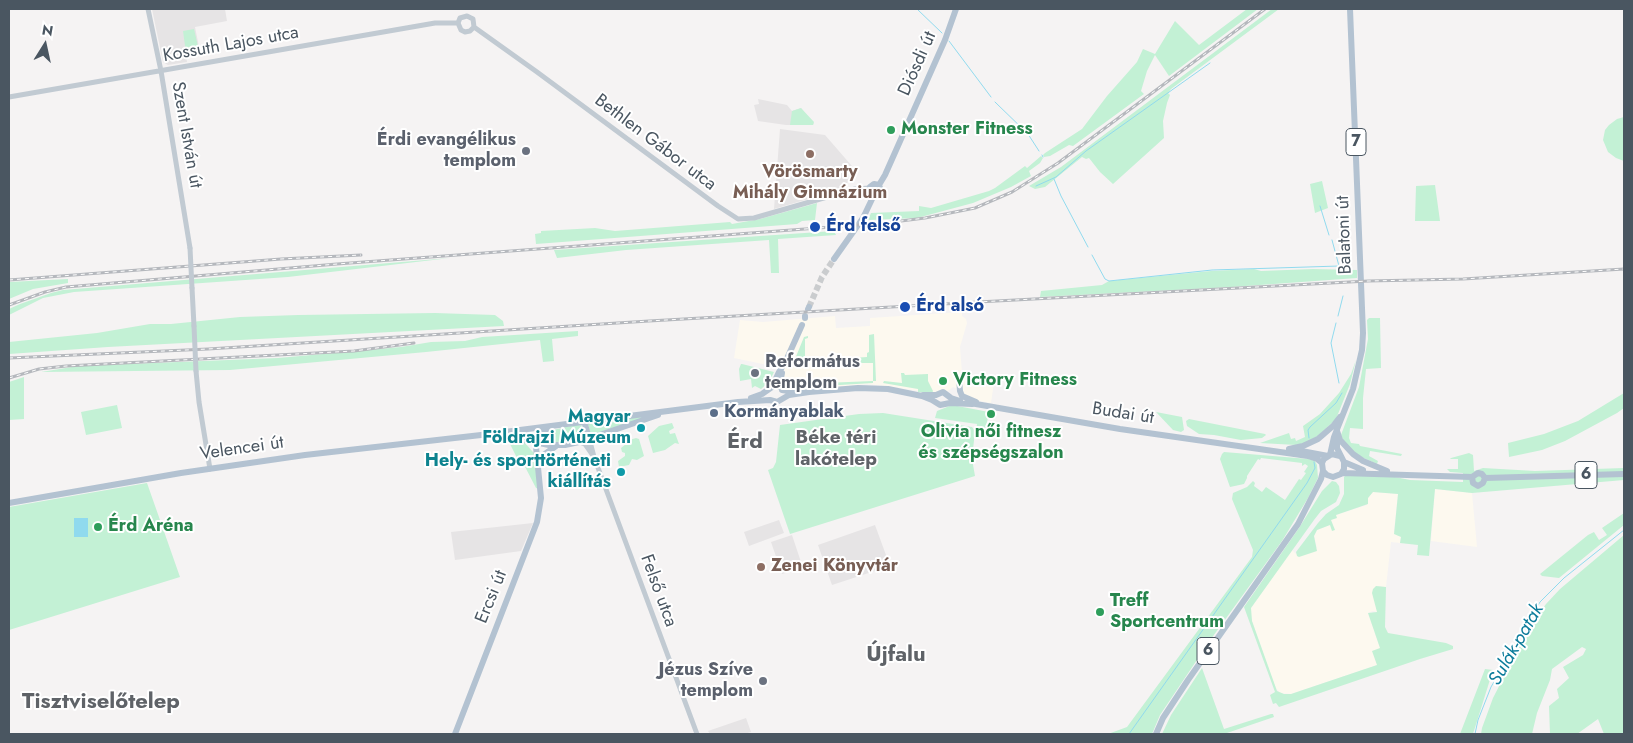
<!DOCTYPE html>
<html>
<head>
<meta charset="utf-8">
<style>
  body { margin:0 }
  #map { position:relative; width:1633px; height:743px; overflow:hidden; background:#f5f3f3; font-family:Jost,sans-serif }
  canvas { display:block }
  .frame { position:absolute; inset:0; border:10px solid #4a5661; pointer-events:none }
  .north { position:absolute; left:20px; top:20px; width:50px; height:50px; -webkit-text-stroke:4px #fff; paint-order:stroke; rotate:10deg; font-size:14px; font-weight:700; line-height:20px; text-align:center; color:#4a5661 }
  .north::after { content:''; display:block; margin:auto; width:18px; height:22px; background:#4a5661; clip-path:polygon(50% 0,100% 100%,50% 72%,0 100%) }
</style>
</head>
<body>
<div id="map">
<canvas width="1633" height="743"></canvas>
<div class="frame"></div>
<div class="north">N</div>
</div>
<script>
const ctx = document.querySelector('canvas').getContext('2d');
ctx.lineJoin = 'round';
function fill(path, color) {
  ctx.fillStyle = color;
  ctx.fill(path, 'evenodd');
}
function toPath(rows) {
  const path = new Path2D();
  for (const r of rows) {
    path.moveTo(r[0], r[1]);
    for (let i = 2; i < r.length; i += 2) path.lineTo(r[i], r[i + 1]);
  }
  return path;
}
function trace(path, color, width, dash) {
  ctx.strokeStyle = color;
  ctx.lineWidth = width;
  ctx.lineCap = dash ? 'butt' : 'round';
  ctx.setLineDash(dash || []);
  ctx.stroke(path);
}
function label(font, color, halo, rows, align = 'center') {
  ctx.font = font + ' Jost,sans-serif';
  ctx.lineWidth = 4;
  ctx.setLineDash([]);
  ctx.textBaseline = 'middle';
  ctx.strokeStyle = halo;
  ctx.fillStyle = color;
  for (const [text, x, y, turn = 0] of rows) {
    ctx.save();
    ctx.translate(x, y);
    ctx.rotate((+turn || 0) * Math.PI / 180);
    ctx.textAlign = isNaN(turn) ? turn : align;
    if (halo) ctx.strokeText(text, 0, 0);
    ctx.fillText(text, 0, 0);
    ctx.restore();
  }
}
fill(toPath([
  [962,312,962,316,966,319,967,323,960,347,962,373,994,382,991,403,969,399,965,396,961,390,953,387,948,391,931,393,918,392,918,391,895,387,866,384,794,391,785,389,782,386,781,371,777,367,734,358,740,320,763,322,835,316,836,328,870,326,870,318],
  [1435,489,1472,493,1477,547,1431,541],
  [1373,492,1398,494,1394,532,1401,536,1400,543,1391,542,1386,587,1376,586,1378,612,1373,611,1368,613,1380,648,1377,665,1291,694,1280,693,1276,688,1272,678,1252,621,1250,615,1251,608,1292,550,1296,554,1317,548,1314,536,1317,530,1330,525,1331,520,1336,515,1367,505,1368,498]
]), '#fdf9ef');
fill(toPath([
  [152,9,225,9,227,21,195,27,200,52,186,55,187,62,168,65,163,62],
  [758,99,787,105,792,111,801,108,814,124,812,125,786,125,758,121,754,105,759,104],
  [780,129,825,135,858,173,839,190,774,209],
  [779,520,784,533,749,546,744,532],
  [533,523,521,551,455,560,451,532],
  [875,525,890,566,832,585,818,545],
  [792,535,803,568,782,574,771,542],
  [746,718,751,732,744,734,710,734,708,731]
]), '#e6e4e5');
fill(toPath([
  [1247,9,1258,9,1169,76,1155,55,1147,71,1141,91,1144,94,1073,146,1069,145,1050,156,1044,157,1043,155,1045,153,1082,129,1107,96,1137,62,1143,49,1155,54,1175,21,1199,45],
  [1272,9,1279,9,1171,89,1168,93,1170,95,1167,103,1163,121,1164,138,1113,184,1100,172,1089,158,1086,159,1082,157,1045,187,1035,189,1029,186,1061,167],
  [194,29,199,51,186,53,183,31],
  [801,108,814,122,813,125,790,125,792,111],
  [1624,117,1624,161,1616,158,1608,152,1603,140,1605,130,1609,125,1617,119],
  [1041,156,1043,158,1040,163,1029,171,1031,176,1011,187,973,203,917,218,868,220,871,213,919,211,919,206,931,208,989,191,995,188,1025,166,1027,168],
  [1322,181,1328,208,1315,213,1310,184],
  [1435,185,1440,221,1415,221,1416,186],
  [817,203,815,220,802,221,797,224,536,244,535,234,541,233,541,231,595,228,615,231,730,222,732,224,760,219],
  [834,231,836,235,778,239,779,273,771,273,769,240,626,250,557,258,554,250],
  [450,258,288,277,74,292,43,298,9,315,9,309,20,304,51,293,63,290],
  [1254,269,1261,271,1313,269,1357,270,1357,278,1232,287,1040,297,1041,291,1102,285,1109,281,1211,271],
  [68,279,68,283,33,289,9,299,9,282],
  [435,313,495,315,503,321,504,326,108,347,9,354,9,342,97,333,150,324,171,324,240,317,298,315],
  [1369,318,1380,318,1381,368,1366,369,1363,398,1363,429,1350,428,1349,438,1351,443,1359,444,1360,446,1402,454,1401,456,1370,451,1369,456,1378,461,1377,464,1359,456,1344,443,1341,435,1359,387,1368,339,1367,320],
  [578,331,578,336,552,339,554,361,543,362,540,340,426,352,230,370,41,372,78,366,278,358,401,347,431,342,465,341,482,337],
  [874,334,876,381,873,381,873,383,790,388,791,382,800,384,873,381,873,363,857,363,856,361,818,365,795,359,804,337,808,336,808,338,805,339,805,358,815,360,815,363,837,362,837,359,867,357,867,353,869,352,869,335],
  [1356,360,1350,384,1336,419,1318,436,1305,443,1296,445,1260,443,1289,433,1291,439,1295,438,1296,441,1305,437,1303,426,1320,414,1339,393,1351,374],
  [741,364,742,364,774,372,769,382,761,389,755,386,752,388,751,379,740,381,739,369],
  [901,373,904,373,905,375,928,374,928,381,933,391,932,393,918,392,918,389,883,383,884,381,902,383],
  [24,377,24,419,9,420,9,382],
  [1624,393,1624,408,1617,413,1565,441,1542,450,1509,457,1508,443,1544,434,1578,421],
  [117,405,122,428,86,435,81,412],
  [952,405,989,412,984,436,976,434,977,424,935,418,937,411],
  [1156,412,1182,417,1184,430,1181,432,1173,430],
  [883,413,972,427,975,431,972,459,975,476,790,534,768,470,773,468,776,462,780,425,859,414],
  [652,415,591,435,587,422],
  [1189,419,1265,434,1266,435,1262,438,1241,440,1214,435,1199,434,1187,426,1186,421],
  [672,423,674,428,669,431,670,434,675,433,679,444,675,443,665,450,653,453,648,436,659,426],
  [578,424,583,426,586,433,583,437,571,442,550,443,546,438,546,433,549,431],
  [507,438,525,443,532,451,534,453,539,489,536,488,521,459,518,460],
  [636,438,639,439,644,456,637,460,632,459,629,465,619,467,618,461,625,456,625,453,622,452,621,448,626,444,626,441],
  [1224,452,1309,459,1315,461,1317,465,1318,478,1308,498,1282,541,1211,639,1160,715,1152,734,1108,734,1127,727,1252,557,1253,550,1232,499,1233,493,1247,487,1253,481,1255,483,1254,486,1262,492,1266,487,1285,500,1299,479,1301,480,1306,473,1304,472,1308,466,1305,464,1302,466,1302,463,1261,458,1260,460,1258,459,1247,476,1247,478,1244,484,1230,487,1220,459,1222,454],
  [1469,453,1473,455,1474,471,1483,468,1535,471,1624,468,1624,480,1472,493,1435,489,1429,556,1417,555,1418,545,1400,543,1401,537,1394,534,1398,494,1373,492,1368,498,1368,504,1336,515,1337,518,1331,520,1335,530,1332,531,1330,525,1317,530,1314,536,1317,551,1299,557,1297,556,1296,552,1318,523,1326,514,1339,505,1344,494,1344,477,1346,475,1395,477,1410,480,1463,482,1463,473,1450,472,1447,469,1458,469,1458,459,1450,459,1451,458],
  [1332,481,1336,482,1339,486,1340,493,1336,502,1321,511,1314,520,1251,608,1252,621,1277,691,1284,694,1291,694,1377,665,1372,651,1380,648,1368,613,1377,612,1372,593,1373,589,1376,586,1386,587,1385,627,1388,633,1446,643,1453,646,1453,649,1420,659,1279,707,1276,703,1273,704,1270,695,1275,692,1244,607,1299,528,1322,491],
  [147,483,180,577,9,630,9,507],
  [1624,513,1624,525,1559,578,1542,576,1540,574,1588,535,1594,532,1599,540,1607,535,1602,528],
  [1624,535,1624,734,1604,734,1598,719,1577,734,1550,734,1549,706,1559,698,1557,689,1569,678,1563,667,1583,655,1586,649,1582,647,1552,669,1550,680,1537,713,1532,734,1481,734,1482,728,1493,698,1531,624,1546,604,1560,589],
  [1202,668,1224,729,1271,714,1273,714,1274,717,1224,734,1162,734,1171,715],
  [1485,669,1493,670,1473,734,1460,734]
]), '#c3f1d5');
fill(toPath([
  [74,518,88,518,88,537,74,537]
]), '#90daee');
trace(toPath([
  [917,9,942,33],
  [949,41,991,97],
  [995,102,1028,134,1039,151],
  [1042,155,1043,157],
  [1054,179,1061,196,1088,247],
  [1036,186,1056,177,1086,151,1210,63],
  [1320,206,1329,235],
  [1092,255,1105,279,1109,281,1212,270,1339,266,1332,240],
  [1338,316,1343,296],
  [1336,323,1331,343,1339,383],
  [1309,438,1308,430,1310,427,1336,403,1342,393],
  [1129,734,1307,483,1315,468,1314,462],
  [1475,734,1478,720,1491,687,1540,602,1564,578,1624,530]
]), '#90daee', 1);
trace(toPath([
  [809,307,822,277,834,259]
]), '#caccce', 6, [6, 3]);
trace(toPath([
  [148,9,161,71,190,248],
  [458,23,460,18,467,16,473,19,474,27],
  [458,23,461,30,465,32,470,31,474,27],
  [474,27,537,72,718,206,738,219,754,218,855,189,870,188],
  [9,97,435,23,458,23],
  [192,288,194,326],
  [196,371,199,402,210,469],
  [589,438,594,457,697,734],
  [579,442,585,444,592,454]
]), '#c1cad2', 5);
trace(toPath([
  [879,185,885,175,945,40,956,9],
  [874,195,870,192,870,187,874,184,879,185],
  [874,195,878,195,881,191,879,185],
  [834,259,863,218,874,195],
  [808,309,809,307],
  [805,318,805,316],
  [785,363,802,325],
  [959,378,960,391,962,396,976,402],
  [779,387,782,373],
  [782,390,795,392],
  [923,395,936,395,943,392,951,398,960,401],
  [751,398,762,394,772,387,779,372,786,361],
  [970,403,1120,429,1308,456,1317,459,1322,463],
  [584,421,589,438],
  [1337,431,1340,440,1353,454,1363,461,1387,471],
  [494,436,514,438,549,445,565,445,579,442,658,415],
  [1289,449,1303,446,1318,439,1333,426,1340,417],
  [1296,450,1328,456],
  [1330,455,1334,437,1353,389,1362,350,1363,333,1350,9],
  [1344,462,1363,470],
  [539,466,545,454,556,446],
  [1323,471,1327,475,1333,477,1341,474,1344,469,1344,462,1337,448,1337,437],
  [1342,473,1472,477],
  [1472,477,1473,483,1478,486,1483,483,1485,478],
  [1472,477,1478,473,1482,474,1485,478],
  [1485,478,1624,474],
  [9,503,181,473,305,455,481,435,738,402,770,400,777,402,789,395,809,392,858,388,888,389,922,396,932,400,940,405,950,403,972,404],
  [455,734,537,522,541,498,536,447,541,433,550,427],
  [1156,734,1163,718,1188,680,1298,524,1321,479,1323,471,1322,463,1324,459,1332,454,1340,456]
]), '#b3c2d1', 6);
const rail = toPath([
  [9,280,281,259,361,255],
  [9,305,45,292,66,287,337,264,885,223,925,218,975,208,1012,192,1058,163,1265,9],
  [9,358,208,349,649,321,978,302,1368,281,1463,279,1624,269],
  [9,378,39,369,66,366,354,351,414,343]
]);
trace(rail, '#b5b8bd', 3);
trace(rail, '#fff', 1, [4]);
trace(toPath([
  [190,248,192,288],
  [194,326,196,371]
]), '#c1cad2', 5);
for (const [x, y, r, color] of [
  [891,130,5,"#2e9e5b"],
  [526,151,5,"#6b7280"],
  [810,154,5,"#8d6e63"],
  [815,227,6,"#1a4fb4"],
  [905,307,6,"#1a4fb4"],
  [755,373,5,"#6b7280"],
  [943,381,5,"#2e9e5b"],
  [714,413,5,"#5c6f8a"],
  [991,414,5,"#2e9e5b"],
  [641,428,5,"#0f9aa8"],
  [621,472,5,"#0f9aa8"],
  [98,527,5,"#2e9e5b"],
  [761,567,5,"#8d6e63"],
  [1100,612,5,"#2e9e5b"],
  [763,681,5,"#6b7280"]
]) {
  const dot = new Path2D();
  dot.arc(x, y, r, 0, 2 * Math.PI);
  ctx.fillStyle = color;
  ctx.fill(dot);
  trace(dot, '#fff', 2);
}
for (const [x, y, w] of [
  [1356,142,20],
  [1586,475,22],
  [1208,651,22]
]) {
  const box = new Path2D();
  box.roundRect(x - w / 2, y - 13.5, w, 27, 4);
  ctx.fillStyle = '#fff';
  ctx.fill(box);
  trace(box, '#4a5661', 1);
}
label('bold 16px', '#4a5661', null, [
  ["7",1356,142],
  ["6",1586,475],
  ["6",1208,651]
]);
label('18px', '#4a5661', '#fff', [
  ["Kossuth Lajos utca",231,45,-10],
  ["Diósdi út",918,64,-66],
  ["Szent István út",186,135,80],
  ["Bethlen Gábor utca",655,143,37],
  ["Balatoni út",1345,235,-92],
  ["Budai út",1123,414,9],
  ["Velencei út",242,449,-8],
  ["Felső utca",658,591,70],
  ["Ercsi út",492,597,-68]
]);
label('bold 18px', '#27864d', '#fff', [
  ["Monster Fitness",901,130],
  ["Victory Fitness",953,381],
  ["Olivia női fitnesz",991,433,"center"],
  ["és szépségszalon",991,454,"center"],
  ["Érd Aréna",108,527],
  ["Treff",1110,602],
  ["Sportcentrum",1110,623]
], 'left');
label('bold 18px', '#5b616d', '#fff', [
  ["Érdi evangélikus",516,141],
  ["templom",516,162],
  ["Református",765,363,"left"],
  ["templom",765,384,"left"],
  ["Jézus Szíve",753,671],
  ["templom",753,692]
], 'right');
label('bold 18px', '#785e54', '#fff', [
  ["Vörösmarty",810,173],
  ["Mihály Gimnázium",810,194],
  ["Zenei Könyvtár",771,567,"left"]
]);
label('bold 18px', '#164399', '#fff', [
  ["Érd felső",826,227],
  ["Érd alsó",916,307]
], 'left');
label('bold 18px', '#4e5e75', '#fff', [
  ["Kormányablak",724,413]
], 'left');
label('bold 18px', '#0d838f', '#fff', [
  ["Magyar",631,418],
  ["Földrajzi Múzeum",631,439],
  ["Hely- és sporttörténeti",611,462],
  ["kiállítás",611,483]
], 'right');
label('bold 19px', '#5f6368', '#fff', [
  ["Béke téri",836,438],
  ["lakótelep",836,460]
]);
label('italic 19px', '#0c7c9b', '#fff', [
  ["Sulák-patak",1517,645,-60]
]);
label('bold 22px', '#5f6368', '#fff', [
  ["Érd",745,443],
  ["Újfalu",896,656],
  ["Tisztviselőtelep",101,703]
]);
</script>
</body>
</html>
